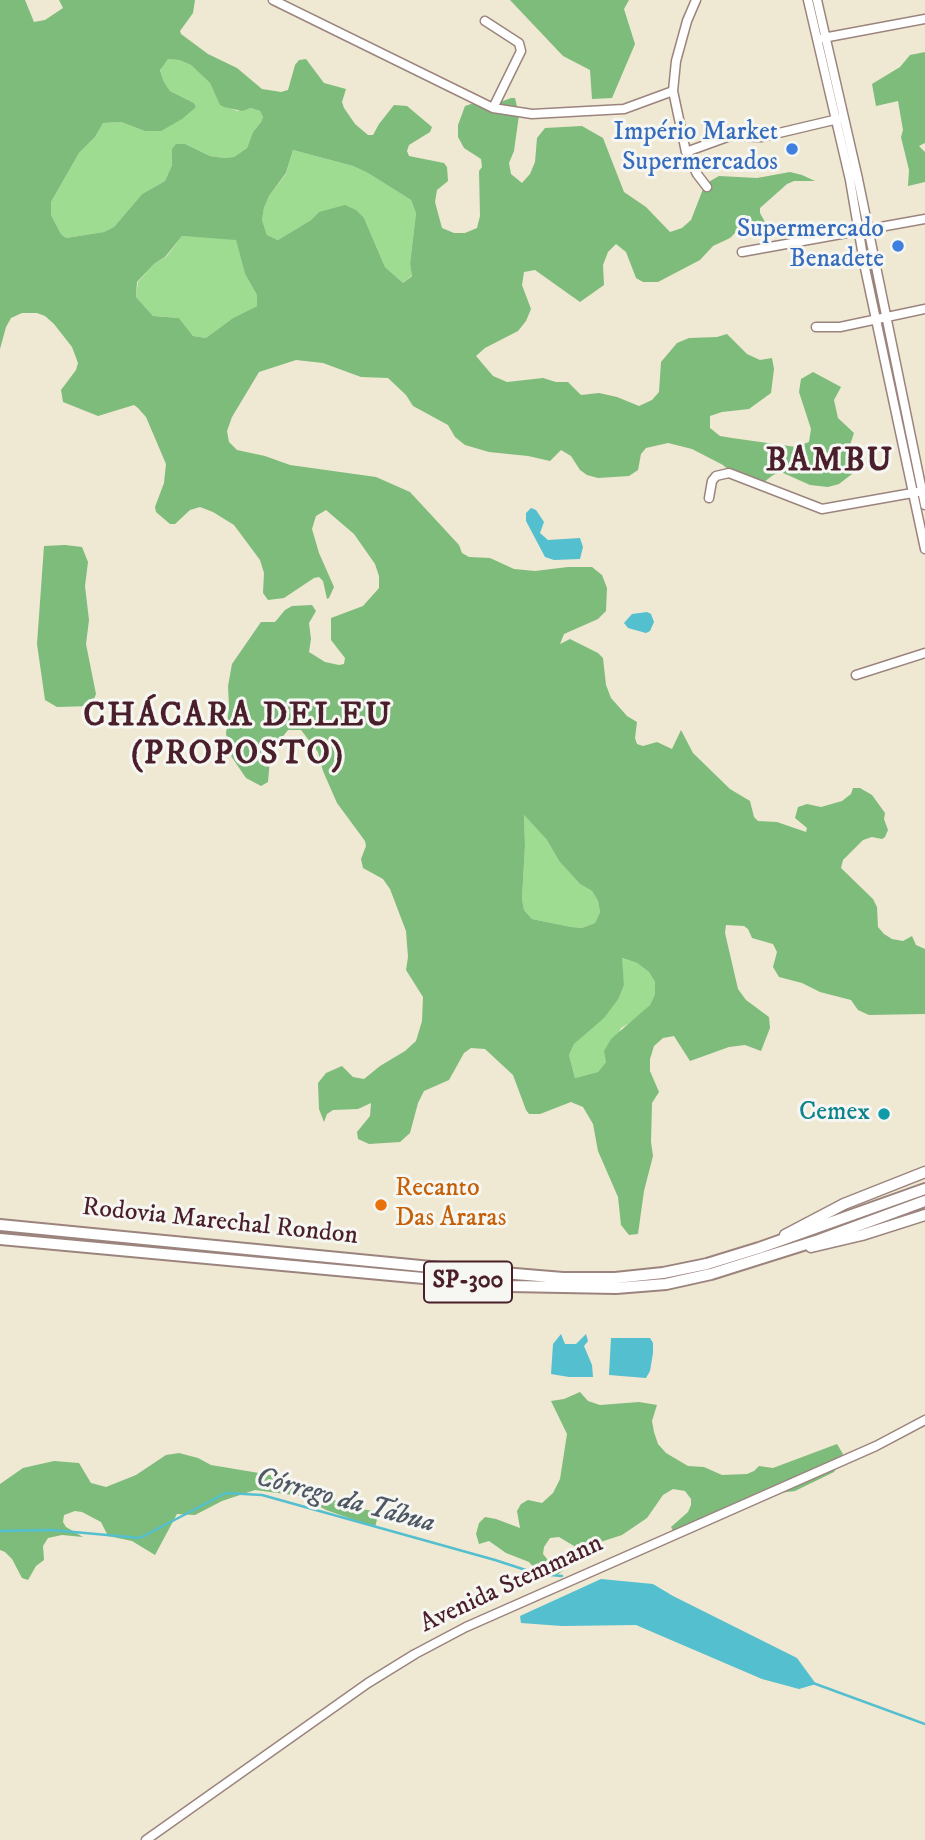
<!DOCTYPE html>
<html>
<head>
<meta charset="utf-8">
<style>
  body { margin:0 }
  canvas { display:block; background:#efe8d2 }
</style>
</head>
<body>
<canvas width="925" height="1840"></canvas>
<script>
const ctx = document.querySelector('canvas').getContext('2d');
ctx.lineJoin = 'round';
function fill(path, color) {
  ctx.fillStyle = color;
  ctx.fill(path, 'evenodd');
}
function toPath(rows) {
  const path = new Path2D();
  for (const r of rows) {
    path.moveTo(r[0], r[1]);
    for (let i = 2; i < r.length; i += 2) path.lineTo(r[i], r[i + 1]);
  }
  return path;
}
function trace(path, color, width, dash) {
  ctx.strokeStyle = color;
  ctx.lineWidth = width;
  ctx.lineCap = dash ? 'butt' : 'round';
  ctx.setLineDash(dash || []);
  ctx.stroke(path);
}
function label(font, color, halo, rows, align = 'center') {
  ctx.font = font + ' "IM FELL DW Pica",serif';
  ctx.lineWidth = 6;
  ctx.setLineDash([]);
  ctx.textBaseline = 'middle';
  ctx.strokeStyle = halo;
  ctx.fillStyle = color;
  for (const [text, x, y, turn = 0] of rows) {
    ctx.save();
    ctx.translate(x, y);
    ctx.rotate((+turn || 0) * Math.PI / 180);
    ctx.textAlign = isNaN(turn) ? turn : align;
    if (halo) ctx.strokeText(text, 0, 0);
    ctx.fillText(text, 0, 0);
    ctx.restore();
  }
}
fill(toPath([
  [168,59,179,60,191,65,210,83,220,104,237,111,251,108,260,111,263,117,261,122,253,132,247,148,234,157,224,158,210,156,185,144,172,149,172,165,165,181,142,194,114,227,104,232,66,238,61,234,51,215,51,202,79,153,95,137,103,123,121,122,145,131,196,107,194,103,170,91,164,82,160,69],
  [293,150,353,166,368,173,411,200,416,213,410,264,412,275,403,283,385,267,364,218,319,212,311,220,278,240,267,235,262,220,264,208,269,196,286,174],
  [182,236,236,239,245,274,257,295,257,306,233,318,206,338,193,336,179,318,153,316,136,297,138,282,154,264,166,257],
  [524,815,547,840,559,861,580,884,592,891,598,901,600,912,595,923,582,928,571,927,532,919,524,910,522,899,525,846],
  [621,958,637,963,649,972,655,982,655,994,650,1005,633,1021,621,1028,606,1062,598,1072,575,1078,569,1055,574,1044,619,998,624,985]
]), '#9edc91');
fill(toPath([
  [0,0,25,0,34,22,45,20,63,8,59,0,195,0,193,13,180,31,181,34,208,54,237,68,262,89,281,92,288,90,295,65,299,60,306,59,324,83,346,89,342,102,344,108,355,124,368,135,373,135,379,124,394,105,407,106,432,127,430,132,409,145,407,151,409,156,444,163,447,167,448,181,437,190,435,202,442,228,454,233,465,233,477,228,480,216,479,171,482,167,481,159,464,148,458,137,458,125,465,106,471,104,493,105,511,98,515,98,519,115,514,151,509,163,511,174,522,183,530,174,535,162,537,138,545,128,582,126,603,138,624,192,646,207,670,232,682,228,691,220,705,184,719,176,757,178,790,172,802,175,815,181,794,181,787,184,760,208,760,213,765,222,739,229,730,238,713,246,700,260,658,282,643,282,636,278,626,252,616,244,608,252,603,265,604,285,580,302,535,270,524,272,522,285,531,309,526,321,518,331,485,348,476,356,493,376,507,382,543,378,556,382,568,382,581,395,599,393,617,397,639,406,652,400,659,392,661,362,677,343,689,338,717,337,727,334,747,354,760,360,772,358,774,369,771,393,749,409,722,412,710,416,710,428,720,436,732,438,796,447,809,442,811,429,799,392,801,379,813,372,841,387,834,400,838,418,854,433,847,454,852,474,839,484,828,487,810,485,781,472,773,475,763,483,732,473,723,465,692,449,668,443,646,448,641,454,638,470,629,476,598,478,587,475,580,470,571,456,561,450,550,461,528,456,489,452,465,445,455,437,448,425,413,406,406,395,388,378,361,377,323,363,296,360,259,372,232,417,227,431,229,442,237,450,265,456,290,465,376,477,410,492,459,545,462,553,469,557,490,558,514,569,535,571,568,567,592,567,602,575,607,588,606,611,598,619,564,634,560,644,570,639,598,653,603,658,606,685,611,698,627,716,637,722,635,738,637,744,643,746,657,742,672,749,681,730,693,753,730,789,750,801,754,817,758,821,777,822,806,832,807,828,795,818,798,807,807,804,821,807,842,801,851,794,853,788,860,788,872,795,885,813,884,819,888,830,885,837,882,839,872,837,863,840,843,860,841,868,873,899,877,907,878,927,884,934,892,939,903,941,912,936,916,945,925,949,925,1014,869,1015,858,1010,851,1000,820,992,802,983,779,977,773,967,777,952,773,944,752,938,748,929,744,926,726,925,725,933,738,989,746,1000,769,1017,770,1028,761,1051,745,1045,729,1047,690,1061,674,1036,663,1038,654,1046,650,1059,650,1071,659,1092,652,1103,651,1142,653,1156,644,1191,638,1234,629,1235,621,1225,618,1197,598,1151,593,1124,583,1107,571,1102,540,1114,529,1114,526,1110,513,1075,485,1049,471,1048,464,1053,449,1080,424,1091,418,1103,410,1133,400,1142,369,1144,358,1139,357,1132,370,1116,371,1103,358,1109,333,1110,327,1114,324,1122,319,1109,318,1083,326,1073,342,1066,353,1077,364,1079,380,1066,405,1051,416,1041,422,1021,423,997,406,970,408,957,406,931,390,889,383,879,363,868,361,859,366,846,365,841,337,803,323,771,318,752,301,730,288,730,276,745,270,759,268,782,261,786,246,778,231,756,226,734,229,706,228,686,232,664,261,622,275,622,285,610,292,606,312,605,316,611,309,623,311,639,309,652,325,662,339,665,344,664,345,658,331,640,331,618,363,606,379,588,379,576,375,564,354,534,326,510,316,516,312,529,319,553,334,587,329,598,327,599,323,581,319,577,314,578,284,598,268,600,263,593,264,573,260,560,234,525,213,512,200,507,190,510,175,524,170,524,156,512,155,507,164,483,166,464,146,417,138,408,134,405,98,416,63,402,61,390,76,370,78,363,72,347,54,324,45,316,37,313,22,313,11,318,6,327,0,349],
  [168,59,179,60,191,65,210,83,220,105,224,107,242,111,251,108,260,111,263,117,261,122,253,132,247,148,234,157,224,158,210,156,185,144,176,144,172,149,172,165,165,181,142,194,114,227,104,232,66,238,61,234,51,215,51,202,79,153,95,137,103,123,121,122,145,131,161,131,182,119,196,107,194,103,170,91,164,82,160,70],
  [293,150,353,166,368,173,411,200,416,213,410,264,412,276,403,283,385,267,364,218,356,210,345,205,319,212,311,220,278,240,267,235,262,220,264,208,269,196,286,173],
  [182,236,236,240,245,274,257,295,257,306,233,318,206,338,193,336,179,318,153,316,136,297,137,282,154,264,165,257],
  [524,815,547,840,559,861,580,884,592,891,598,901,600,912,595,923,582,928,571,927,532,919,524,910,522,899,525,846],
  [622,958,637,963,649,972,655,982,655,994,650,1005,611,1039,604,1051,606,1062,598,1072,575,1078,569,1055,574,1044,604,1018,619,998,624,985],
  [510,0,629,0,624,9,635,44,612,98,592,99,590,70,563,56],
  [925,52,925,143,919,146,925,152,925,182,908,186,909,170,901,137,903,130,898,101,876,106,872,84,900,67,910,55],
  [65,545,82,547,88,562,85,586,89,620,86,644,96,694,91,706,57,707,45,700,37,644,44,546],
  [580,1392,588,1401,600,1405,639,1402,657,1405,652,1421,654,1432,658,1444,666,1453,688,1466,704,1467,722,1475,747,1474,754,1471,759,1466,773,1468,837,1444,843,1454,834,1472,795,1491,771,1494,697,1525,691,1533,684,1535,673,1531,671,1527,688,1512,691,1505,691,1499,685,1491,673,1489,663,1495,647,1518,622,1535,579,1549,559,1537,550,1538,544,1547,543,1554,547,1559,562,1564,564,1570,557,1575,542,1577,529,1562,506,1553,489,1541,479,1544,476,1534,479,1523,485,1517,496,1519,520,1528,517,1511,521,1504,528,1500,542,1503,553,1493,560,1479,567,1434,551,1401,564,1399],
  [179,1453,198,1458,211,1465,265,1474,303,1483,347,1507,374,1511,378,1516,375,1527,326,1510,301,1496,255,1490,222,1501,195,1515,177,1514,155,1555,132,1541,108,1536,101,1522,82,1512,75,1511,64,1515,63,1522,66,1527,83,1537,62,1535,48,1538,43,1546,44,1560,36,1566,28,1580,22,1578,12,1559,5,1552,0,1550,0,1484,23,1468,54,1461,79,1463,91,1483,106,1487,136,1475,166,1455]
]), '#7ebc7b');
fill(toPath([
  [531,508,536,510,544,522,540,533,548,540,580,538,583,547,580,559,554,560,545,557,526,521,526,513],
  [647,612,651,614,654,622,650,631,646,633,628,628,624,623,632,614],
  [561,1334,565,1344,576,1344,586,1334,588,1341,584,1346,592,1365,593,1377,569,1377,551,1374,553,1344],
  [611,1338,650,1338,653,1343,653,1353,650,1371,646,1378,609,1375],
  [601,1579,653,1584,673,1596,797,1658,816,1684,799,1689,762,1679,636,1625,562,1626,521,1623,520,1616]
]), '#54bfcf');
trace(toPath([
  [0,1531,52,1530,140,1538,226,1493,262,1495,495,1560,538,1574,562,1576],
  [813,1683,925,1724]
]), '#54bfcf', 2.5);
const minor = toPath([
  [273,0,493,108,532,114,624,109,673,91],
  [696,0,687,21,676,61,673,91,686,152,697,174,707,187],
  [808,0,850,180,865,268,925,549],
  [817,0,858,179,925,505],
  [485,21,519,43,521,51,493,108],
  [823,38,925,19],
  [686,152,730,136,762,137,838,119],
  [742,252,925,219],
  [816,327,840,327,925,309],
  [709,498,712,481,716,476,729,473,822,509,918,492],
  [856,675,925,653],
  [146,1840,368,1683,415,1654,466,1627,876,1446,925,1420]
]);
const major = toPath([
  [785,1235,844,1204,925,1172],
  [811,1247,862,1235,925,1215]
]);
const highway = toPath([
  [0,1225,431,1267,563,1278,615,1278,663,1273,707,1264,759,1248,925,1189],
  [0,1239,510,1286,616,1288,666,1284,711,1274,819,1240,925,1201]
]);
trace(minor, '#9c847e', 11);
trace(major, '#9c847e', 13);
trace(highway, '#9c847e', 14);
trace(minor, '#fff', 8);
trace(major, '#fff', 10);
trace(highway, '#fff', 10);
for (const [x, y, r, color] of [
  [792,149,7,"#3f7fe0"],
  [898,246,7,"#3f7fe0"],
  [884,1114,7,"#0f9aa8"],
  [381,1205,7,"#e8710a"]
]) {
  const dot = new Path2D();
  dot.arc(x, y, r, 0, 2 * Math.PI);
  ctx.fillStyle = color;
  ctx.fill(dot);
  trace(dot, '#f6f6f2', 2.5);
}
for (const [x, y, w] of [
  [468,1282,88]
]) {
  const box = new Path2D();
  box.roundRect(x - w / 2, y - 20.5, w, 41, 5);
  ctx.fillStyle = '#f6f6f2';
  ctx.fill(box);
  trace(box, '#4a1f2b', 2);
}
label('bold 24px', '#4a1f2b', null, [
  ["SP-300",468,1282]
]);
label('26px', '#366cbe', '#f6f6f2', [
  ["Império Market",778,134],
  ["Supermercados",778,164],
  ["Supermercado",884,231],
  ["Benadete",884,261]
], 'right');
label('26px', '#0d838f', '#f6f6f2', [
  ["Cemex",870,1114]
], 'right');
label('26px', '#c56008', '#f6f6f2', [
  ["Recanto",395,1190],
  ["Das Araras",395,1220]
], 'left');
label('26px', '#4a1f2b', '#f6f6f2', [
  ["Rodovia Marechal Rondon",220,1223,6],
  ["Avenida Stemmann",512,1585,-25]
]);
label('italic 28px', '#4e5764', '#f6f6f2', [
  ["Córrego da Tábua",345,1502,15]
]);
ctx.letterSpacing = '2px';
label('bold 33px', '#4a1f2b', '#f6f6f2', [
  ["BAMBU",830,463],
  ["CHÁCARA DELEU",238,718],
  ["(PROPOSTO)",238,756]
]);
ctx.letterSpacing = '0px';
</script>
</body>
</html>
